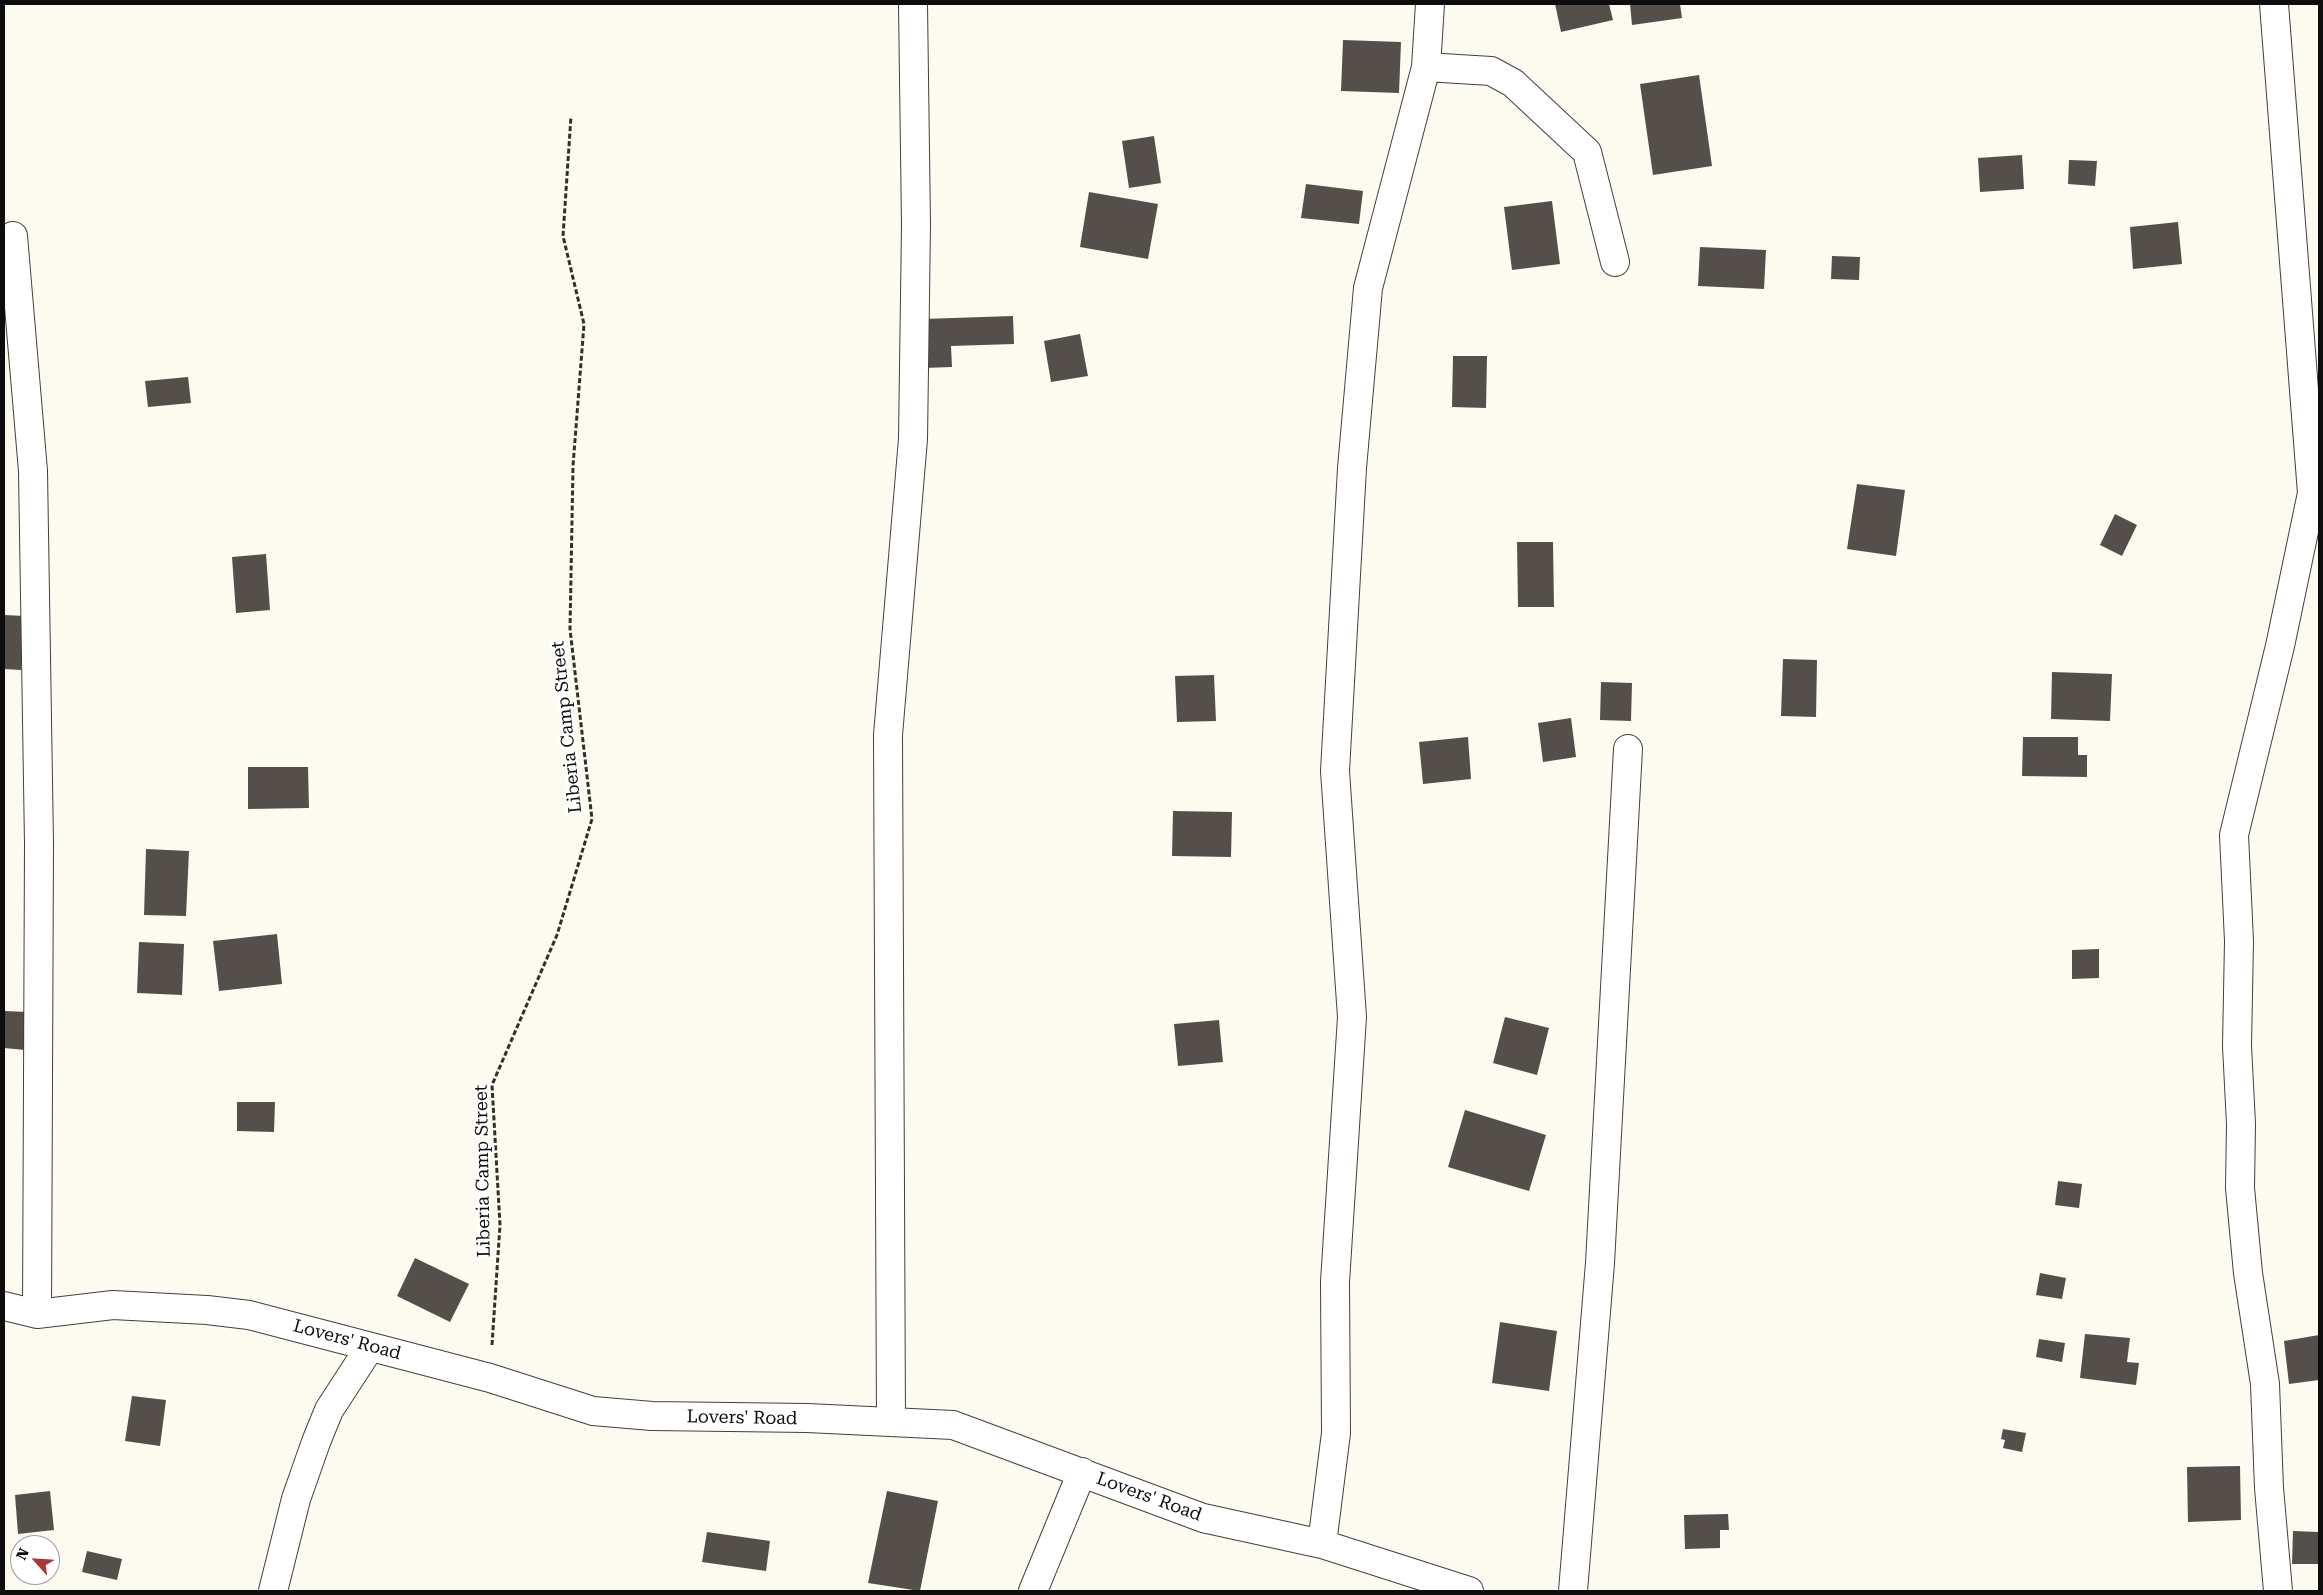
<!DOCTYPE html>
<html>
<head>
<meta charset="utf-8">
<style>
  body { margin:0 }
  #map { position:relative; width:2323px; height:1595px; overflow:hidden; background:#fdfbef; font-family:"Roboto Serif",serif }
  canvas { display:block }
  .frame { position:absolute; inset:0; border:5px solid #0d0d0d; pointer-events:none }
  .north { position:absolute; left:10px; top:1535px; width:50px; height:50px; box-sizing:border-box; background:#fff; border:1px solid #9e9e9e; border-radius:50%; rotate:296deg; font-size:14px; font-weight:700; line-height:20px; text-align:center; color:#0d0d0d }
  .north::after { content:''; display:block; margin:auto; width:18px; height:22px; background:#ad3537; clip-path:polygon(50% 0,100% 100%,50% 72%,0 100%) }
</style>
</head>
<body>
<div id="map">
<canvas width="2323" height="1595"></canvas>
<div class="frame"></div>
<div class="north">N</div>
</div>
<script>
const ctx = document.querySelector('canvas').getContext('2d');
ctx.lineJoin = 'round';
function fill(path, color) {
  ctx.fillStyle = color;
  ctx.fill(path, 'evenodd');
}
function toPath(rows) {
  const path = new Path2D();
  for (const r of rows) {
    path.moveTo(r[0], r[1]);
    for (let i = 2; i < r.length; i += 2) path.lineTo(r[i], r[i + 1]);
  }
  return path;
}
function trace(path, color, width, dash) {
  ctx.strokeStyle = color;
  ctx.lineWidth = width;
  ctx.lineCap = dash ? 'butt' : 'round';
  ctx.setLineDash(dash || []);
  ctx.stroke(path);
}
function label(font, color, halo, rows, align = 'center') {
  ctx.font = font + ' "Roboto Serif",serif';
  ctx.lineWidth = 5;
  ctx.setLineDash([]);
  ctx.textBaseline = 'middle';
  ctx.strokeStyle = halo;
  ctx.fillStyle = color;
  for (const [text, x, y, turn = 0] of rows) {
    ctx.save();
    ctx.translate(x, y);
    ctx.rotate((+turn || 0) * Math.PI / 180);
    ctx.textAlign = isNaN(turn) ? turn : align;
    if (halo) ctx.strokeText(text, 0, 0);
    ctx.fillText(text, 0, 0);
    ctx.restore();
  }
}
fill(toPath([
  [1555,4,1609,4,1613,20,1561,32],
  [1630,4,1680,4,1682,18,1632,25],
  [1343,40,1401,42,1399,93,1341,91],
  [1699,75,1712,166,1653,175,1640,84],
  [1154,136,1161,183,1129,188,1122,141],
  [2022,155,2024,189,1980,192,1978,158],
  [2069,160,2097,161,2095,186,2068,184],
  [1306,184,1363,191,1359,224,1301,218],
  [1089,192,1158,204,1148,259,1080,247],
  [1552,201,1560,264,1512,270,1504,207],
  [2178,222,2182,264,2133,269,2130,227],
  [1700,247,1766,250,1764,289,1698,286],
  [1832,256,1860,257,1859,280,1831,279],
  [1013,316,1014,344,951,346,952,367,924,368,923,319],
  [1080,334,1088,376,1051,382,1044,341],
  [1453,356,1487,356,1486,408,1452,407],
  [188,377,191,403,148,407,145,381],
  [1857,484,1905,490,1896,556,1847,549],
  [2115,514,2137,525,2122,556,2100,545],
  [1517,542,1553,542,1554,607,1518,607],
  [266,554,270,610,236,613,232,557],
  [4,615,25,616,21,670,4,669],
  [1783,659,1817,660,1816,717,1781,716],
  [2052,672,2112,674,2110,721,2051,719],
  [1214,675,1216,721,1177,722,1175,676],
  [1601,682,1632,683,1631,721,1600,720],
  [1571,718,1576,757,1543,762,1538,723],
  [1468,737,1471,779,1423,784,1419,742],
  [2023,737,2078,737,2078,755,2087,755,2087,777,2022,776],
  [248,767,308,767,309,808,248,809],
  [1173,811,1232,812,1231,857,1172,856],
  [146,849,189,851,186,916,144,915],
  [277,934,282,984,219,991,213,941],
  [139,942,184,944,182,995,137,993],
  [2099,949,2099,978,2072,979,2072,950],
  [4,1011,28,1012,25,1050,4,1048],
  [1505,1017,1549,1028,1537,1075,1493,1063],
  [1219,1020,1223,1062,1178,1066,1174,1024],
  [237,1102,275,1102,274,1132,237,1131],
  [1465,1110,1546,1135,1529,1191,1448,1167],
  [2058,1181,2082,1184,2079,1208,2055,1205],
  [415,1258,469,1284,450,1322,397,1296],
  [2040,1273,2066,1278,2062,1299,2036,1295],
  [1500,1322,1557,1331,1549,1391,1492,1383],
  [2085,1334,2130,1338,2127,1362,2139,1363,2136,1385,2080,1378],
  [2319,1335,2319,1380,2289,1384,2284,1341],
  [2039,1339,2065,1343,2062,1362,2036,1357],
  [132,1396,166,1400,160,1446,125,1441],
  [2003,1429,2026,1433,2022,1452,2003,1448,2005,1440,2001,1439],
  [2240,1466,2241,1520,2188,1522,2187,1467],
  [50,1491,54,1530,18,1534,15,1495],
  [887,1491,938,1501,920,1591,868,1583],
  [1728,1514,1729,1530,1720,1530,1720,1548,1685,1549,1684,1515],
  [2293,1531,2319,1532,2319,1564,2292,1564],
  [707,1532,770,1541,766,1571,702,1562],
  [87,1551,122,1559,117,1580,82,1572]
]), '#544f4b');
const street = toPath([
  [2274,4,2312,493,2280,646,2234,835,2239,941,2237,1046,2241,1124,2240,1188,2248,1273,2265,1384,2269,1488,2278,1591],
  [1426,67,1491,71,1513,83,1587,152,1615,262],
  [13,236,33,471,39,844,37,1314],
  [4,1306,37,1314,113,1305,207,1310,249,1315,490,1378,593,1411,652,1416,807,1418,953,1425,1203,1518,1322,1544,1469,1591],
  [891,1421,888,735,913,439,916,225,913,4],
  [1322,1544,1336,1433,1335,1282,1352,1017,1335,771,1352,468,1368,288,1426,67,1430,4],
  [273,1591,296,1499,316,1442,329,1410,370,1347],
  [1033,1591,1082,1472],
  [1573,1591,1600,1263,1628,749]
]);
trace(street, '#404040', 30);
trace(toPath([
  [492,1345,500,1225,492,1085,557,935,592,819,570,629,573,466,584,324,563,236,571,116]
]), '#2f2f2f', 3, [5, 2.5]);
trace(street, '#fff', 28);
label('18px', '#0d0d0d', '#fff', [
  ["Liberia Camp Street",567,727,-96],
  ["Liberia Camp Street",483,1171,-91],
  ["Lovers' Road",347,1340,15],
  ["Lovers' Road",742,1418,1],
  ["Lovers' Road",1149,1497,20]
]);
</script>
</body>
</html>
